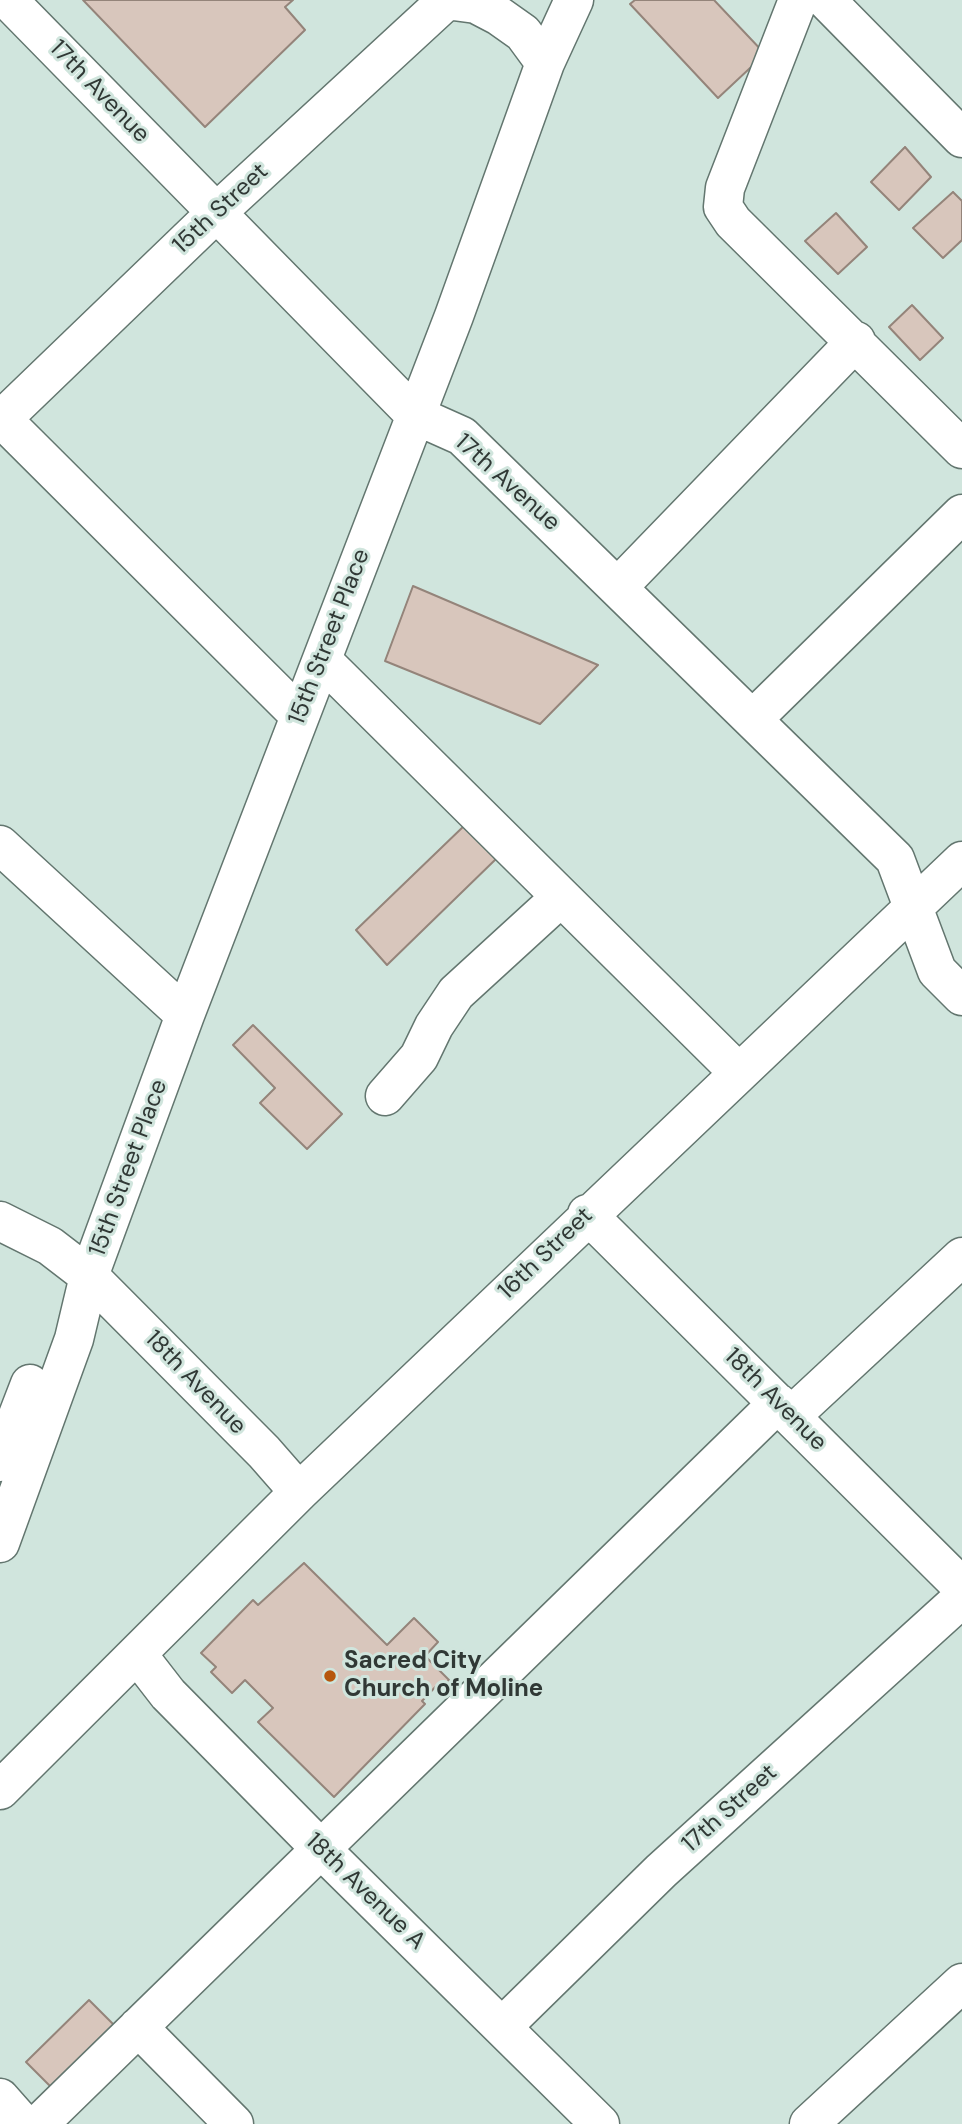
<!DOCTYPE html>
<html>
<head>
<meta charset="utf-8">
<style>
  body { margin:0 }
  canvas { display:block; background:#d0e5dd }
</style>
</head>
<body>
<canvas width="962" height="2124"></canvas>
<script>
const ctx = document.querySelector('canvas').getContext('2d');
ctx.lineJoin = 'round';
function fill(path, color) {
  ctx.fillStyle = color;
  ctx.fill(path, 'evenodd');
}
function toPath(rows) {
  const path = new Path2D();
  for (const r of rows) {
    path.moveTo(r[0], r[1]);
    for (let i = 2; i < r.length; i += 2) path.lineTo(r[i], r[i + 1]);
  }
  return path;
}
function trace(path, color, width, dash) {
  ctx.strokeStyle = color;
  ctx.lineWidth = width;
  ctx.lineCap = dash ? 'butt' : 'round';
  ctx.setLineDash(dash || []);
  ctx.stroke(path);
}
function label(font, color, halo, rows, align = 'center') {
  ctx.font = font + ' "DM Sans",sans-serif';
  ctx.lineWidth = 6;
  ctx.setLineDash([]);
  ctx.textBaseline = 'middle';
  ctx.strokeStyle = halo;
  ctx.fillStyle = color;
  for (const [text, x, y, turn = 0] of rows) {
    ctx.save();
    ctx.translate(x, y);
    ctx.rotate((+turn || 0) * Math.PI / 180);
    ctx.textAlign = isNaN(turn) ? turn : align;
    if (halo) ctx.strokeText(text, 0, 0);
    ctx.fillText(text, 0, 0);
    ctx.restore();
  }
}
const building = toPath([
  [83,0,293,0,285,7,305,30,205,127,83,0],
  [635,0,714,0,765,54,718,98,630,4,635,0],
  [905,147,931,177,899,210,871,182,905,147],
  [953,192,962,201,962,240,943,258,913,228,953,192],
  [836,213,867,247,838,274,805,241,836,213],
  [912,305,943,338,920,360,889,327,912,305],
  [413,586,598,665,540,724,385,661,413,586],
  [466,824,497,858,387,965,356,930,466,824],
  [253,1025,342,1114,307,1149,260,1103,275,1088,233,1045,253,1025],
  [304,1563,387,1645,414,1618,438,1642,425,1656,449,1680,444,1686,440,1682,422,1701,425,1704,334,1797,258,1722,273,1708,245,1680,232,1693,211,1672,216,1667,201,1653,253,1600,258,1605,304,1563],
  [89,2000,117,2028,54,2090,26,2062,89,2000]
]);
fill(building, '#d8c6bc');
trace(building, '#94847a', 2);
const minor = toPath([
  [8,0,415,415,462,436,895,859,937,971,962,996],
  [446,0,476,4,499,16,523,33,545,63],
  [798,0,725,188,723,207,733,222,962,449],
  [826,0,962,138],
  [0,417,300,716],
  [0,421,217,212,447,0],
  [618,587,856,341],
  [322,660,738,1072],
  [753,719,962,514],
  [0,845,185,1015],
  [385,1096,419,1057,434,1026,456,993,561,897],
  [587,1214,962,1587],
  [0,1221,50,1246,89,1276,264,1452,299,1492],
  [791,1416,962,1257],
  [0,1462,30,1384],
  [0,1543,74,1339,89,1276,185,1015,454,316,545,63,574,0],
  [137,1654,168,1694,320,1848,600,2124],
  [0,1790,299,1492,962,861],
  [503,2026,661,1871,962,1598],
  [138,2027,234,2124],
  [0,2098,23,2124],
  [39,2124,778,1403],
  [809,2124,962,1983]
]);
trace(minor, '#63766f', 41);
trace(minor, '#fff', 38);
for (const [x, y, r, color] of [
  [330,1676,7,"#b6570d"]
]) {
  const dot = new Path2D();
  dot.arc(x, y, r, 0, 2 * Math.PI);
  ctx.fillStyle = color;
  ctx.fill(dot);
  trace(dot, '#d0e5dd', 2.5);
}
label('24px', '#303835', '#d0e5dd', [
  ["17th Avenue",99,92,46],
  ["15th Street",221,209,-43],
  ["17th Avenue",507,483,42],
  ["15th Street Place",330,637,-69],
  ["15th Street Place",129,1168,-70],
  ["16th Street",546,1254,-44],
  ["18th Avenue",195,1383,46],
  ["18th Avenue",775,1400,45],
  ["17th Street",730,1809,-42],
  ["18th Avenue A",365,1892,44]
]);
label('bold 24px', '#303835', '#d0e5dd', [
  ["Sacred City",344,1662],
  ["Church of Moline",344,1690]
], 'left');
</script>
</body>
</html>
